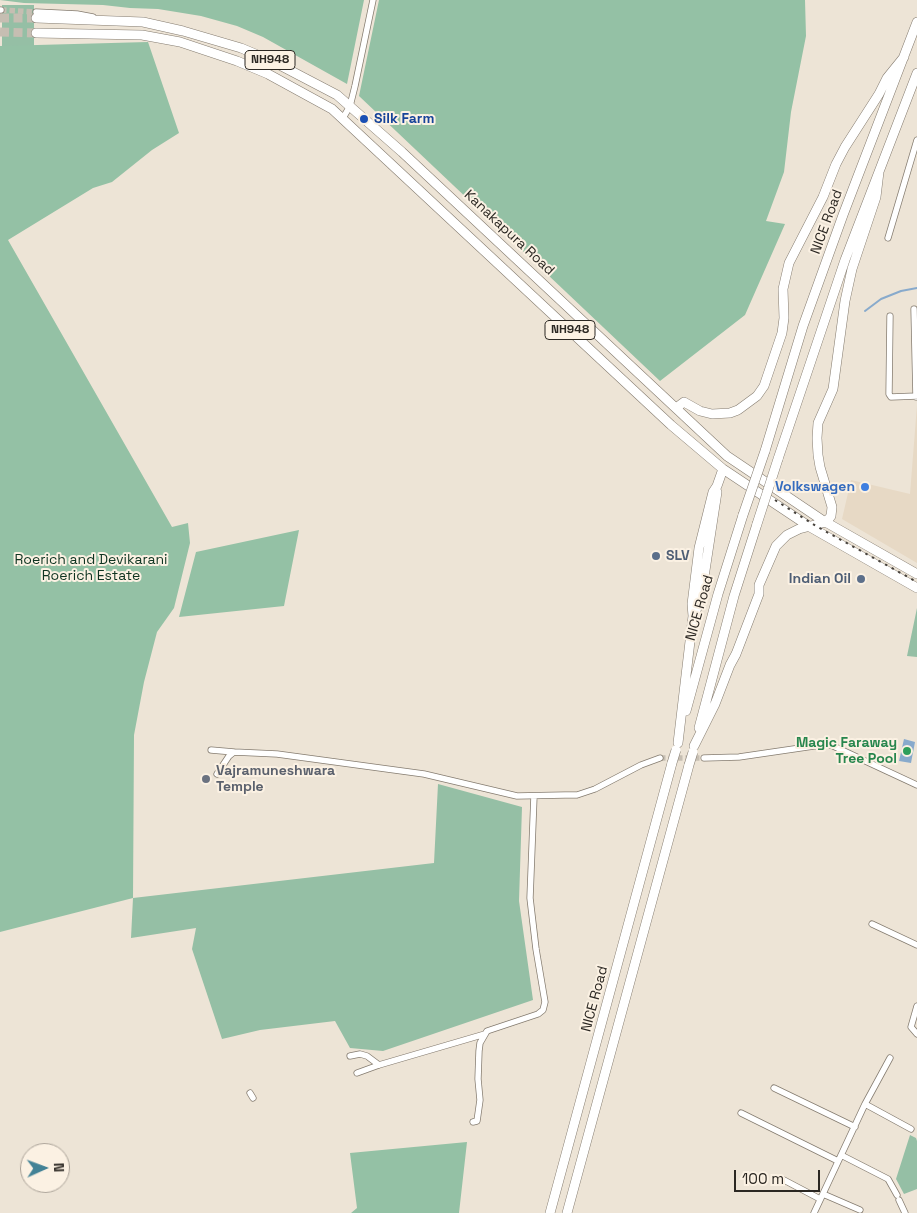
<!DOCTYPE html>
<html>
<head>
<meta charset="utf-8">
<style>
  body { margin:0 }
  #map { position:relative; width:917px; height:1213px; overflow:hidden; background:#ede4d6; font-family:"Space Grotesk",sans-serif }
  canvas { display:block }
  .north { position:absolute; left:20px; top:1143px; width:50px; height:50px; box-sizing:border-box; background:#fbf1e3; border:1px solid #a8a096; border-radius:50%; rotate:88deg; font-size:14px; font-weight:700; line-height:20px; text-align:center; color:#2b2722 }
  .north::after { content:''; display:block; margin:auto; width:18px; height:22px; background:#428296; clip-path:polygon(50% 0,100% 100%,50% 72%,0 100%) }
  .scale { position:absolute; left:734px; top:1170px; width:86px; height:22px; box-sizing:border-box; border:2px solid #2b2722; border-top:0; padding-left:6px; font-size:15px; line-height:18px; white-space:nowrap; color:#2b2722; -webkit-text-stroke:4px #fbf1e3; paint-order:stroke }
</style>
</head>
<body>
<div id="map">
<canvas width="917" height="1213"></canvas>
<div class="north">N</div>
<div class="scale">100 m</div>
</div>
<script>
const ctx = document.querySelector('canvas').getContext('2d');
ctx.lineJoin = 'round';
function fill(path, color) {
  ctx.fillStyle = color;
  ctx.fill(path, 'evenodd');
}
function toPath(rows) {
  const path = new Path2D();
  for (const r of rows) {
    path.moveTo(r[0], r[1]);
    for (let i = 2; i < r.length; i += 2) path.lineTo(r[i], r[i + 1]);
  }
  return path;
}
function trace(path, color, width, dash) {
  ctx.strokeStyle = color;
  ctx.lineWidth = width;
  ctx.lineCap = dash ? 'butt' : 'round';
  ctx.setLineDash(dash || []);
  ctx.stroke(path);
}
function label(font, color, halo, rows, align = 'center') {
  ctx.font = font + ' "Space Grotesk",sans-serif';
  ctx.lineWidth = 4;
  ctx.setLineDash([]);
  ctx.textBaseline = 'middle';
  ctx.strokeStyle = halo;
  ctx.fillStyle = color;
  for (const [text, x, y, turn = 0] of rows) {
    ctx.save();
    ctx.translate(x, y);
    ctx.rotate((+turn || 0) * Math.PI / 180);
    ctx.textAlign = isNaN(turn) ? turn : align;
    if (halo) ctx.strokeText(text, 0, 0);
    ctx.fillText(text, 0, 0);
    ctx.restore();
  }
}
fill(toPath([
  [917,405,917,563,842,519,851,480,910,494]
]), '#e7d9c5');
fill(toPath([
  [2,5,34,5,34,46,2,46],
  [917,608,917,657,907,656],
  [438,784,522,807,519,901,533,1000,383,1051,350,1048,335,1021,260,1030,222,1039,192,949,196,928,131,938,133,898,434,863],
  [910,1135,916,1138,917,1141,917,1189,904,1194,896,1179]
]), '#95bfa5');
fill(toPath([
  [0,0,364,0,347,84,263,37,237,26,201,16,158,9,130,8,103,5,24,3],
  [379,0,805,0,806,36,791,112,784,172,766,221,785,224,745,315,660,381,359,96],
  [148,42,179,133,152,150,112,182,93,188,8,240,172,527,188,523,190,543,174,608,157,632,144,682,134,735,133,898,0,932,0,46],
  [299,530,284,606,179,617,196,552],
  [467,1142,459,1213,351,1213,357,1208,350,1153]
]), '#94c1a5');
fill(toPath([
  [904,739,915,742,911,763,899,761]
]), '#8ac');
trace(toPath([
  [865,311,881,299,901,291,917,288]
]), '#8ac', 2);
trace(toPath([
  [1,10,36,12],
  [660,758,704,758]
]), '#c6beb2', 5.5, [5.5, 3]);
trace(toPath([
  [0,18,36,18],
  [0,32,36,33]
]), '#c6beb2', 9, [9, 4.5]);
const minor = toPath([
  [0,10,1,10],
  [36,12,77,14,93,17],
  [343,118,350,106,355,86,373,0],
  [888,238,917,140],
  [914,309,916,397],
  [890,316,889,394,891,397,917,396],
  [211,750,234,752],
  [704,758,739,757,814,746,831,745,917,785],
  [217,774,229,756,234,752,277,754,424,774,517,796,565,795,577,795,595,789,641,765,660,758],
  [872,924,917,945],
  [917,1006,911,1027,917,1034],
  [350,1056,360,1054,367,1056,379,1065],
  [357,1073,379,1065,485,1034],
  [774,1088,855,1127],
  [250,1093,253,1098],
  [865,1104,911,1129],
  [741,1113,838,1161],
  [473,1122,477,1121,480,1100,478,1079,479,1051,480,1043,487,1031,538,1014,543,1010,545,1002,536,949,530,898,534,796],
  [841,1155,888,1179,897,1195],
  [782,1179,820,1199],
  [823,1194,860,1210],
  [899,1200,905,1213],
  [814,1213,865,1104,890,1058]
]);
const highway = toPath([
  [36,18,143,22,183,31,241,48,272,61,337,95,402,152,727,456,822,520,917,574],
  [36,33,142,35,180,42,237,61,268,74,332,109,671,425,723,469,810,527,917,588],
  [676,408,684,402,700,411,712,414,730,413,738,410,757,396,764,386,782,333,784,318,783,289,789,263,823,197,836,164,845,147,879,94,887,78,904,57],
  [765,451,803,326,843,215,917,22],
  [778,459,845,260,917,73],
  [693,616,698,606,704,577,717,492],
  [686,711,718,594,743,515],
  [699,728,734,596,757,524],
  [678,743,693,616,692,604,699,548,713,492,717,486,723,469],
  [694,746,715,704,730,665,736,654,759,594,759,585,776,546,787,535,799,529,826,522,831,516,832,507,820,467,818,455,817,438,818,423,833,389,845,301,852,269,876,197,879,172],
  [550,1213,672,763],
  [567,1213,689,765]
]);
trace(minor, '#857c70', 7);
trace(highway, '#857c70', 10);
trace(minor, '#fff', 5.5);
trace(highway, '#fff', 9);
trace(toPath([
  [775,500,816,526,917,582]
]), '#47423c', 2, [2.5, 5]);
const highwayBridge = toPath([
  [743,515,765,451],
  [757,524,778,459],
  [672,763,676,750],
  [689,765,693,752]
]);
trace(highwayBridge, '#857c70', 10, []);
trace(highwayBridge, '#fff', 9);
for (const [x, y, r, color] of [
  [364,119,5,"#1a4fb4"],
  [865,487,5,"#3f7fe0"],
  [656,556,5,"#5c6f8a"],
  [861,579,5,"#5c6f8a"],
  [907,751,5,"#2e9e5b"],
  [206,779,5,"#6b7280"]
]) {
  const dot = new Path2D();
  dot.arc(x, y, r, 0, 2 * Math.PI);
  ctx.fillStyle = color;
  ctx.fill(dot);
  trace(dot, '#fbf1e3', 2);
}
for (const [x, y, w] of [
  [270,60,50],
  [570,330,50]
]) {
  const box = new Path2D();
  box.roundRect(x - w / 2, y - 9.5, w, 19, 4);
  ctx.fillStyle = '#fbf1e3';
  ctx.fill(box);
  trace(box, '#2b2722', 1);
}
label('bold 12px', '#2b2722', null, [
  ["NH948",270,60],
  ["NH948",570,330]
]);
label('bold 14px', '#164399', '#fbf1e3', [
  ["Silk Farm",374,119]
], 'left');
label('14px', '#2b2722', '#fbf1e3', [
  ["NICE Road",827,222,-70],
  ["Kanakapura Road",509,233,43],
  ["NICE Road",700,608,-74],
  ["NICE Road",595,999,-75]
]);
label('bold 14px', '#366cbe', '#fbf1e3', [
  ["Volkswagen",855,487]
], 'right');
label('bold 14px', '#4e5e75', '#fbf1e3', [
  ["SLV",666,556],
  ["Indian Oil",851,579,"right"]
], 'left');
label('14px', '#0e3421', '#fbf1e3', [
  ["Roerich and Devikarani",91,560],
  ["Roerich Estate",91,576]
]);
label('bold 14px', '#27864d', '#fbf1e3', [
  ["Magic Faraway",897,743],
  ["Tree Pool",897,759]
], 'right');
label('bold 14px', '#5b616d', '#fbf1e3', [
  ["Vajramuneshwara",216,771],
  ["Temple",216,787]
], 'left');
</script>
</body>
</html>
